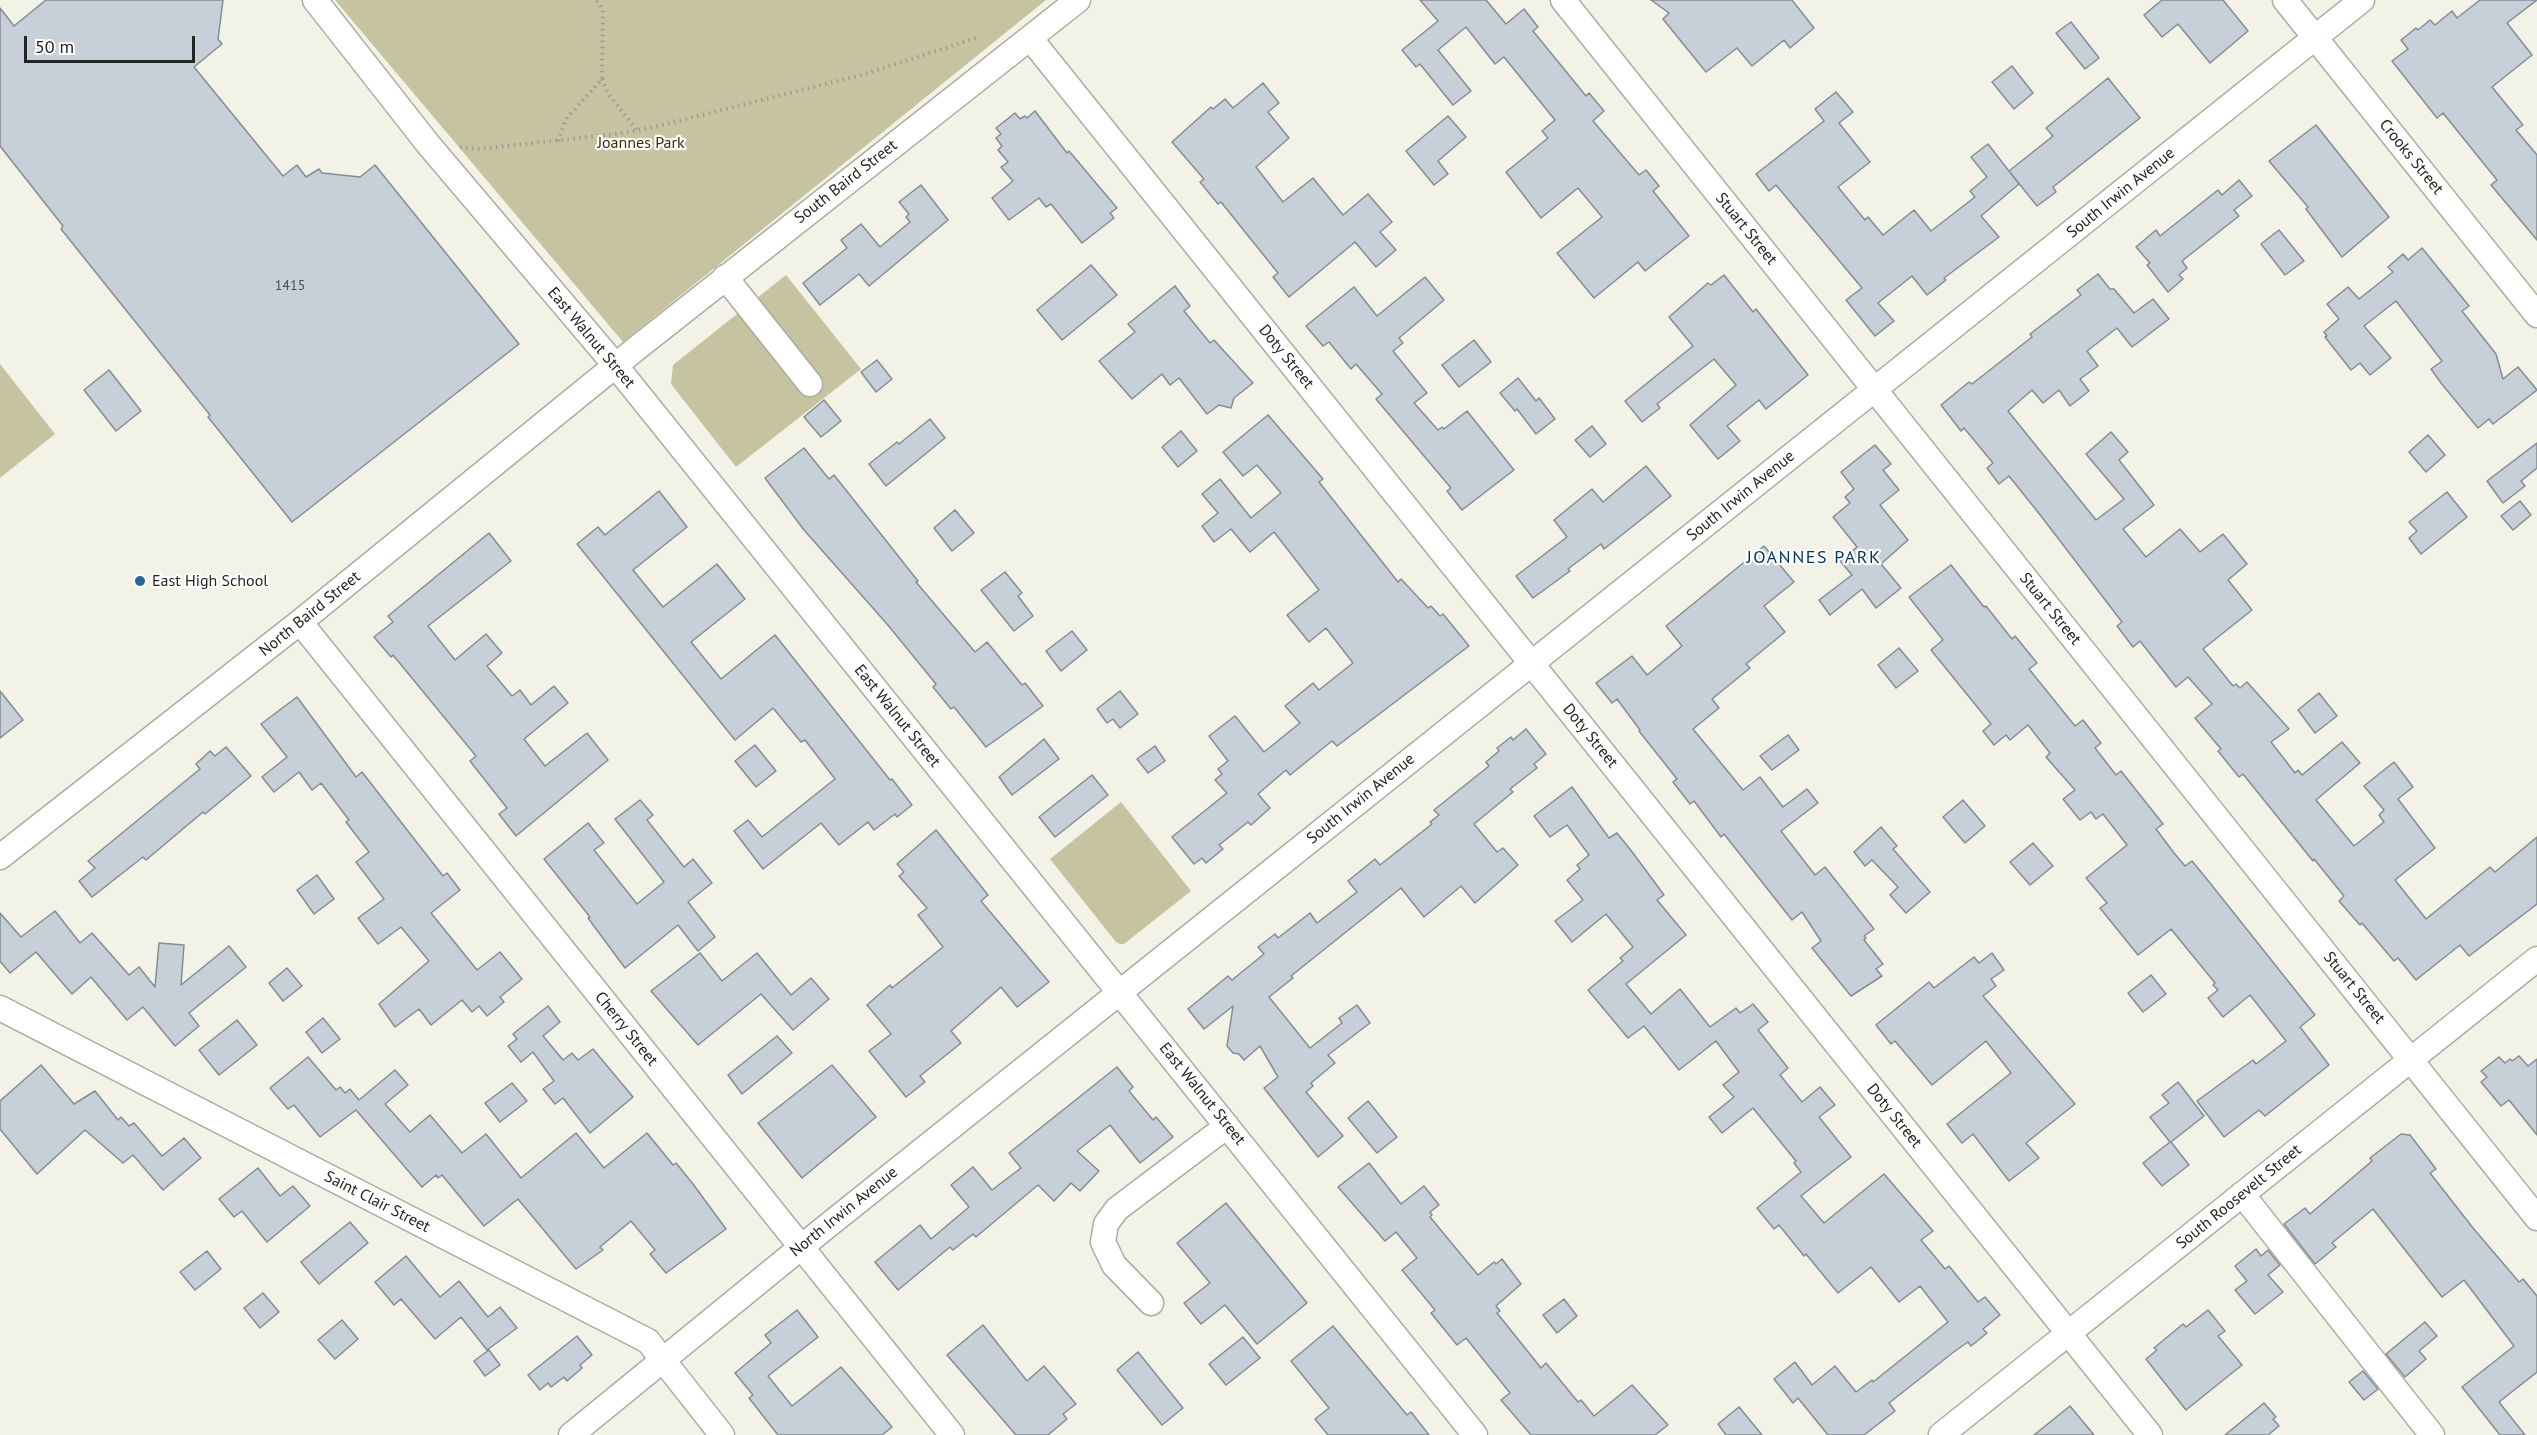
<!DOCTYPE html>
<html>
<head>
<meta charset="utf-8">
<style>
  body { margin:0 }
  #map { position:relative; width:2537px; height:1435px; overflow:hidden; background:#f3f2e7; font-family:"PT Sans",sans-serif }
  canvas { display:block }
  .scale { position:absolute; left:24px; top:36px; width:171px; height:27px; box-sizing:border-box; border:3px solid #242420; border-top:0; padding-left:8px; font-size:18px; line-height:21px; white-space:nowrap; color:#242420; -webkit-text-stroke:4px #fff; paint-order:stroke }
</style>
</head>
<body>
<div id="map">
<canvas width="2537" height="1435"></canvas>
<div class="scale">50 m</div>
</div>
<script>
const ctx = document.querySelector('canvas').getContext('2d');
ctx.lineJoin = 'round';
function fill(path, color) {
  ctx.fillStyle = color;
  ctx.fill(path, 'evenodd');
}
function toPath(rows) {
  const path = new Path2D();
  for (const r of rows) {
    path.moveTo(r[0], r[1]);
    for (let i = 2; i < r.length; i += 2) path.lineTo(r[i], r[i + 1]);
  }
  return path;
}
function trace(path, color, width, dash) {
  ctx.strokeStyle = color;
  ctx.lineWidth = width;
  ctx.lineCap = dash ? 'butt' : 'round';
  ctx.setLineDash(dash || []);
  ctx.stroke(path);
}
function label(font, color, halo, rows, align = 'center') {
  ctx.font = font + ' "PT Sans",sans-serif';
  ctx.lineWidth = 4.5;
  ctx.setLineDash([]);
  ctx.textBaseline = 'middle';
  ctx.strokeStyle = halo;
  ctx.fillStyle = color;
  for (const [text, x, y, turn = 0] of rows) {
    ctx.save();
    ctx.translate(x, y);
    ctx.rotate((+turn || 0) * Math.PI / 180);
    ctx.textAlign = isNaN(turn) ? turn : align;
    if (halo) ctx.strokeText(text, 0, 0);
    ctx.fillText(text, 0, 0);
    ctx.restore();
  }
}
fill(toPath([
  [335,0,1046,0,623,342],
  [786,275,861,369,736,467,671,384,673,365],
  [0,364,55,434,0,478],
  [1121,802,1191,891,1124,944,1120,944,1116,942,1050,859]
]), '#c5c3a0');
const building = toPath([
  [46,0,223,0,218,39,222,44,194,67,283,176,297,165,306,177,319,169,322,173,360,177,375,165,519,344,292,522,208,417,210,415,61,229,63,226,0,146,0,8,14,26,46,0],
  [1420,0,1486,0,1506,24,1524,9,1538,27,1533,31,1586,96,1589,93,1604,111,1593,121,1639,175,1646,170,1659,186,1653,191,1689,236,1645,271,1638,262,1594,298,1557,253,1602,217,1578,188,1541,218,1506,172,1548,138,1542,131,1555,120,1504,57,1495,64,1466,27,1438,50,1471,91,1453,105,1420,64,1416,67,1402,50,1438,21,1420,0],
  [1651,0,1792,0,1814,28,1790,48,1784,40,1752,66,1737,48,1706,72,1663,19,1669,13,1651,0],
  [2162,0,2223,0,2248,31,2210,63,2178,24,2162,37,2144,15,2162,0],
  [2480,0,2537,0,2507,23,2532,55,2492,87,2523,125,2516,130,2537,155,2537,240,2491,185,2497,180,2443,113,2437,118,2392,61,2408,49,2401,40,2416,28,2418,30,2430,20,2435,25,2452,11,2457,18,2480,0],
  [2071,22,2099,58,2085,69,2056,33,2071,22],
  [2012,66,2033,93,2014,109,1992,82,2012,66],
  [2108,78,2140,118,2053,187,2056,192,2037,206,2009,171,2053,136,2046,128,2108,78],
  [1263,83,1279,103,1268,112,1289,138,1256,167,1283,202,1313,178,1343,215,1368,194,1392,222,1380,232,1396,250,1376,267,1355,242,1289,297,1273,277,1278,273,1221,202,1218,204,1200,182,1204,179,1172,142,1211,107,1213,109,1225,99,1233,108,1263,83],
  [1836,92,1853,112,1839,123,1870,162,1838,187,1865,220,1868,217,1883,235,1914,210,1931,231,1975,197,1970,191,1987,177,1971,157,1988,144,2019,184,1981,216,1999,237,1944,278,1946,280,1927,295,1912,276,1878,303,1894,321,1875,336,1846,300,1862,288,1776,185,1769,191,1756,174,1824,121,1815,109,1836,92],
  [1035,111,1067,153,1069,151,1117,208,1110,213,1114,218,1082,243,1051,204,1046,207,1039,198,1009,220,992,198,1013,181,1001,167,1008,162,998,150,1002,146,996,138,1001,134,996,128,1015,113,1020,119,1025,116,1027,118,1035,111],
  [1448,116,1466,137,1438,161,1448,174,1434,185,1406,151,1448,116],
  [2316,125,2389,217,2342,257,2306,209,2308,207,2269,161,2316,125],
  [2239,180,2252,196,2234,210,2239,216,2182,261,2187,268,2179,275,2183,279,2168,292,2147,265,2150,263,2136,247,2156,230,2160,236,2218,190,2222,195,2239,180],
  [921,185,948,220,869,286,859,274,820,305,803,283,847,248,841,240,861,224,880,247,910,222,906,217,909,214,899,202,921,185],
  [2279,230,2304,261,2285,275,2261,244,2279,230],
  [2422,248,2469,306,2462,311,2496,354,2503,379,2518,367,2537,390,2493,424,2489,419,2478,428,2441,383,2431,369,2442,361,2396,301,2364,326,2391,358,2370,375,2360,363,2351,370,2325,337,2327,336,2324,332,2339,319,2327,304,2348,287,2359,299,2393,272,2388,267,2403,254,2408,260,2422,248],
  [1091,265,1117,295,1062,340,1037,310,1091,265],
  [2098,274,2110,289,2114,289,2134,313,2153,299,2169,319,2132,347,2117,328,2087,351,2098,366,2080,379,2089,391,2070,406,2059,390,2043,403,2032,390,2008,411,2096,520,2124,499,2086,454,2111,432,2128,452,2119,460,2154,505,2123,529,2146,557,2180,529,2200,552,2223,534,2247,564,2228,580,2252,610,2203,649,2233,686,2236,684,2240,688,2247,682,2289,729,2271,742,2295,773,2298,770,2302,775,2342,742,2360,763,2316,800,2354,846,2384,822,2379,815,2384,810,2364,786,2394,762,2413,787,2398,799,2435,848,2395,880,2426,919,2490,867,2495,872,2537,837,2537,904,2469,956,2460,945,2416,980,2398,958,2394,961,2362,923,2360,925,2339,901,2344,896,2314,859,2313,861,2243,774,2239,777,2218,751,2221,749,2195,718,2212,704,2188,677,2176,687,2140,641,2133,647,2117,626,2122,622,2041,516,2009,476,1999,484,1987,468,1993,463,1964,428,1961,431,1941,405,1969,382,1972,384,2032,337,2030,334,2081,295,2077,290,2098,274],
  [1724,275,1753,312,1756,309,1808,375,1766,409,1759,400,1727,426,1740,441,1718,459,1690,425,1736,385,1714,359,1657,404,1660,408,1642,422,1625,401,1693,346,1669,317,1708,283,1711,285,1724,275],
  [1425,277,1444,300,1399,338,1403,343,1393,351,1427,393,1414,403,1438,430,1442,427,1444,429,1467,411,1514,470,1462,510,1447,491,1451,488,1376,399,1382,394,1356,364,1351,369,1329,342,1323,346,1306,326,1354,287,1377,316,1425,277],
  [1175,286,1190,306,1184,311,1210,343,1214,340,1253,383,1234,398,1231,408,1219,405,1207,414,1179,378,1170,385,1162,374,1132,399,1099,361,1135,332,1128,324,1175,286],
  [1474,340,1491,362,1459,387,1442,365,1474,340],
  [877,360,892,379,876,392,861,372,877,360],
  [109,370,141,411,116,431,84,390,109,370],
  [1518,378,1536,401,1539,398,1555,419,1536,434,1517,409,1515,411,1500,393,1518,378],
  [824,400,841,421,821,437,804,417,824,400],
  [1268,415,1323,479,1319,482,1398,582,1401,579,1428,608,1431,606,1440,616,1443,614,1469,646,1337,746,1332,741,1290,775,1286,770,1258,794,1270,808,1251,825,1248,822,1219,845,1223,849,1206,863,1202,858,1194,864,1172,837,1227,793,1215,780,1222,774,1218,769,1228,761,1209,736,1235,716,1264,752,1300,723,1285,706,1313,683,1319,690,1353,663,1326,628,1309,642,1287,615,1319,590,1274,532,1250,552,1231,529,1214,542,1202,526,1218,513,1202,494,1220,479,1251,518,1281,493,1257,465,1243,476,1223,452,1268,415],
  [930,419,945,438,886,486,869,464,897,442,899,444,930,419],
  [1592,426,1606,444,1590,457,1575,440,1592,426],
  [1181,431,1197,451,1178,467,1162,447,1181,431],
  [2428,435,2445,455,2426,472,2409,452,2428,435],
  [2537,443,2537,468,2521,481,2525,486,2503,503,2487,481,2537,443],
  [1875,445,1891,464,1883,470,1899,490,1880,505,1908,540,1881,564,1901,588,1876,608,1862,589,1830,615,1819,600,1852,575,1840,561,1857,547,1833,517,1850,503,1845,497,1854,489,1841,472,1875,445],
  [804,448,829,479,834,475,918,581,916,582,975,652,987,642,1022,685,1025,683,1043,706,986,747,954,707,951,709,933,687,936,684,887,624,804,530,765,478,804,448],
  [1646,466,1671,496,1604,549,1601,544,1568,569,1570,571,1533,598,1516,576,1567,537,1554,520,1592,489,1603,502,1646,466],
  [659,491,687,527,633,570,663,607,717,564,745,599,691,642,721,679,775,635,890,780,892,779,912,805,897,817,895,814,874,830,868,822,839,845,821,823,763,869,734,831,748,820,762,837,835,779,805,740,801,742,773,708,735,740,577,544,598,527,605,535,659,491],
  [2447,492,2467,517,2421,554,2409,538,2417,531,2409,522,2447,492],
  [2520,501,2531,515,2513,530,2501,516,2520,501],
  [955,510,974,533,952,551,934,528,955,510],
  [489,533,511,561,428,626,455,660,486,634,502,653,487,666,512,696,520,690,531,705,554,686,568,703,524,739,545,766,587,733,608,760,516,836,499,814,507,808,470,761,476,756,393,655,391,657,374,637,393,622,388,616,489,533],
  [1764,546,1794,582,1764,606,1785,632,1746,664,1750,668,1712,699,1719,708,1693,729,1743,790,1760,777,1783,807,1807,789,1818,803,1781,831,1815,875,1825,867,1874,929,1864,936,1866,938,1864,940,1883,964,1876,969,1882,976,1851,996,1812,948,1821,941,1802,912,1792,920,1724,834,1721,837,1694,801,1690,804,1673,782,1677,779,1639,731,1640,730,1617,699,1612,703,1596,683,1632,656,1647,675,1682,646,1666,626,1764,546],
  [1951,565,1984,607,1986,606,2012,639,2015,636,2037,663,2029,669,2075,726,2083,720,2101,743,2095,748,2116,775,2121,771,2163,824,2156,829,2174,853,2185,866,2192,861,2206,878,2315,1015,2300,1027,2329,1065,2265,1116,2259,1110,2224,1137,2197,1101,2253,1060,2256,1064,2286,1041,2250,995,2223,1017,2208,998,2218,990,2213,985,2215,983,2171,929,2138,955,2100,908,2107,903,2086,878,2127,845,2103,814,2096,819,2091,812,2080,820,2063,799,2075,790,2046,757,2050,753,2028,725,2010,740,2006,735,1994,745,1983,731,1991,724,1931,650,1943,640,1909,597,1951,565],
  [1005,572,1022,593,1018,596,1033,616,1014,631,981,590,1005,572],
  [1072,631,1087,650,1061,671,1046,651,1072,631],
  [1899,648,1918,671,1896,688,1878,665,1899,648],
  [0,691,23,720,0,738,0,691],
  [1120,691,1138,714,1120,728,1113,719,1107,723,1097,709,1120,691],
  [2319,693,2337,716,2315,733,2298,710,2319,693],
  [297,697,356,777,362,772,443,876,447,873,460,890,431,913,477,970,500,952,522,979,500,997,504,1002,487,1016,479,1006,472,1012,462,1000,431,1025,419,1009,395,1027,379,1004,429,961,401,927,378,944,358,918,384,899,356,862,369,852,346,822,349,820,321,783,312,790,299,772,274,792,262,777,287,757,261,724,297,697],
  [1526,729,1546,754,1534,764,1537,768,1510,789,1513,792,1474,824,1497,852,1503,848,1518,865,1475,903,1461,886,1424,917,1401,888,1291,976,1293,978,1269,997,1310,1048,1342,1023,1339,1018,1357,1005,1370,1023,1328,1055,1335,1063,1311,1083,1313,1086,1306,1092,1343,1136,1318,1157,1264,1088,1278,1077,1260,1046,1244,1060,1239,1054,1233,1053,1227,1046,1233,1006,1204,1029,1188,1009,1228,976,1232,980,1264,954,1258,947,1275,934,1278,938,1310,913,1317,923,1357,892,1348,881,1375,859,1380,865,1432,824,1430,822,1439,815,1434,810,1489,766,1486,762,1499,751,1497,748,1511,737,1513,740,1526,729],
  [1788,735,1799,750,1772,770,1760,756,1788,735],
  [1044,739,1059,759,1012,795,999,777,1044,739],
  [755,745,776,771,756,787,735,761,755,745],
  [1155,746,1165,761,1148,773,1137,759,1155,746],
  [226,747,251,776,205,814,203,812,146,860,143,857,92,897,79,881,95,868,88,861,200,769,196,764,210,751,215,756,226,747],
  [1092,775,1108,795,1055,837,1039,817,1092,775],
  [1572,787,1609,838,1617,833,1633,853,1664,895,1657,900,1686,935,1626,984,1651,1014,1680,989,1710,1027,1736,1008,1740,1013,1753,1004,1768,1022,1758,1030,1788,1068,1780,1075,1802,1102,1820,1087,1835,1105,1819,1117,1851,1157,1801,1196,1824,1223,1884,1174,1933,1231,1921,1240,1945,1269,1949,1266,1978,1302,1985,1297,2000,1315,1983,1329,1987,1333,1971,1346,1968,1342,1955,1351,1889,1403,1895,1411,1864,1435,1828,1435,1798,1398,1793,1403,1774,1379,1795,1362,1812,1385,1835,1366,1856,1392,1872,1380,1873,1382,1948,1322,1920,1286,1899,1302,1871,1267,1838,1293,1806,1254,1804,1256,1779,1225,1774,1229,1757,1208,1801,1172,1794,1163,1796,1161,1753,1108,1722,1133,1709,1117,1734,1097,1723,1085,1739,1072,1716,1041,1679,1070,1644,1026,1628,1038,1588,990,1623,961,1620,958,1633,947,1606,914,1572,942,1555,921,1583,900,1567,880,1580,869,1577,865,1589,855,1567,825,1550,837,1534,816,1572,787],
  [640,800,653,815,647,820,684,867,693,859,712,883,688,902,715,937,698,951,678,925,625,968,588,918,590,917,544,859,588,823,604,843,594,850,637,904,664,882,615,819,640,800],
  [1963,800,1985,826,1965,843,1943,817,1963,800],
  [1881,827,1897,846,1893,849,1930,892,1906,913,1890,895,1898,887,1872,860,1865,866,1854,852,1881,827],
  [936,830,988,895,981,901,1049,982,1017,1007,1001,987,951,1031,961,1043,920,1076,925,1082,906,1097,869,1051,891,1034,867,1005,890,985,892,988,943,947,918,915,927,908,899,876,904,872,897,864,936,830],
  [2033,843,2053,866,2030,885,2010,862,2033,843],
  [317,875,334,899,314,914,297,890,317,875],
  [55,911,80,943,92,933,129,975,139,967,155,987,159,943,184,945,181,985,229,946,246,967,189,1013,199,1026,175,1046,143,1007,127,1020,91,977,72,994,36,952,10,973,0,961,0,913,21,937,55,911],
  [700,953,722,981,757,953,791,995,811,978,829,999,793,1030,761,994,698,1045,651,991,700,953],
  [1992,953,2004,970,1991,979,1996,986,1983,996,2075,1104,2026,1143,2039,1158,2009,1181,1973,1134,1962,1143,1947,1124,2011,1073,1986,1041,1932,1085,1895,1041,1891,1044,1876,1025,1929,982,1934,988,1974,957,1979,963,1992,953],
  [287,968,302,986,283,1001,269,983,287,968],
  [2151,975,2166,994,2143,1012,2128,993,2151,975],
  [548,1006,560,1022,543,1036,563,1060,572,1053,578,1060,593,1049,633,1097,590,1133,563,1098,555,1104,543,1089,554,1081,533,1052,521,1062,508,1046,517,1039,513,1034,548,1006],
  [323,1018,340,1039,322,1053,306,1032,323,1018],
  [237,1020,257,1045,219,1075,199,1050,237,1020],
  [777,1036,792,1053,742,1094,728,1075,777,1036],
  [2519,1056,2528,1066,2537,1059,2537,1135,2509,1100,2501,1106,2481,1082,2487,1077,2481,1071,2499,1057,2505,1063,2510,1059,2512,1061,2519,1056],
  [308,1057,336,1090,340,1087,345,1093,350,1089,359,1100,395,1070,408,1085,385,1104,410,1132,430,1115,462,1153,486,1134,521,1178,576,1133,604,1168,647,1133,673,1165,676,1163,693,1184,726,1229,666,1273,650,1254,655,1250,631,1221,600,1247,603,1250,576,1269,518,1199,484,1226,442,1175,438,1178,436,1175,422,1187,356,1110,320,1137,294,1105,288,1109,270,1088,308,1057],
  [41,1065,74,1104,95,1091,118,1120,121,1117,129,1126,134,1123,162,1156,184,1138,201,1158,163,1190,133,1155,123,1163,85,1130,37,1174,0,1129,0,1101,41,1065],
  [832,1065,876,1117,802,1178,758,1123,832,1065],
  [1117,1067,1133,1087,1129,1091,1153,1120,1156,1117,1173,1137,1140,1163,1110,1125,1077,1151,1099,1171,1080,1191,1071,1183,1054,1201,1038,1185,976,1237,973,1234,953,1250,950,1247,898,1290,875,1262,920,1225,931,1239,969,1207,951,1185,973,1167,992,1190,1021,1168,1009,1153,1117,1067],
  [2178,1082,2204,1116,2171,1142,2189,1165,2162,1186,2143,1163,2170,1142,2150,1117,2169,1103,2162,1095,2178,1082],
  [512,1083,527,1101,500,1122,485,1103,512,1083],
  [1368,1101,1397,1137,1377,1153,1348,1118,1368,1101],
  [2401,1134,2410,1135,2436,1169,2430,1173,2473,1228,2519,1282,2523,1279,2537,1296,2537,1372,2499,1402,2525,1435,2500,1435,2462,1387,2514,1346,2464,1280,2442,1297,2373,1209,2332,1243,2336,1247,2315,1264,2284,1224,2305,1208,2310,1214,2372,1161,2370,1158,2401,1134],
  [1369,1163,1401,1204,1424,1186,1439,1205,1430,1212,1432,1215,1430,1217,1478,1275,1494,1262,1496,1264,1502,1259,1521,1284,1496,1306,1500,1311,1497,1313,1541,1368,1546,1363,1578,1402,1581,1400,1594,1416,1632,1385,1668,1425,1655,1435,1531,1435,1501,1400,1510,1393,1466,1338,1457,1345,1431,1313,1435,1310,1402,1270,1417,1258,1396,1232,1385,1241,1338,1187,1369,1163],
  [258,1168,280,1196,293,1186,310,1206,267,1242,242,1211,234,1217,219,1199,258,1168],
  [1226,1203,1307,1303,1257,1344,1225,1305,1201,1324,1184,1303,1210,1283,1177,1243,1226,1203],
  [350,1222,368,1243,319,1284,301,1262,350,1222],
  [2256,1249,2261,1256,2268,1250,2280,1265,2268,1275,2283,1292,2255,1314,2235,1290,2247,1281,2235,1266,2256,1249],
  [207,1251,221,1269,195,1290,180,1272,207,1251],
  [406,1256,440,1297,459,1281,488,1317,500,1307,517,1328,487,1350,461,1317,435,1339,401,1299,394,1305,375,1282,406,1256],
  [263,1293,279,1312,260,1328,244,1308,263,1293],
  [1564,1299,1577,1316,1557,1333,1543,1315,1564,1299],
  [797,1310,818,1337,768,1376,792,1406,841,1367,892,1427,882,1435,778,1435,749,1398,753,1395,735,1373,771,1343,765,1335,797,1310],
  [2208,1310,2225,1331,2218,1336,2242,1365,2186,1410,2146,1359,2157,1350,2154,1348,2183,1324,2186,1327,2208,1310],
  [342,1320,358,1339,335,1359,318,1340,342,1320],
  [2425,1322,2437,1336,2419,1351,2426,1359,2405,1377,2386,1354,2425,1322],
  [983,1325,1027,1381,1044,1366,1076,1404,1063,1414,1067,1419,1048,1435,1016,1435,947,1355,983,1325],
  [1333,1326,1407,1415,1411,1412,1429,1435,1328,1435,1315,1419,1329,1408,1291,1361,1333,1326],
  [577,1336,592,1355,580,1365,582,1368,567,1381,564,1377,551,1387,548,1383,540,1390,528,1375,577,1336],
  [1243,1337,1260,1358,1226,1385,1209,1364,1243,1337],
  [489,1350,500,1365,485,1376,474,1361,489,1350],
  [1138,1352,1183,1408,1162,1425,1117,1370,1138,1352],
  [2363,1371,2378,1389,2364,1400,2349,1382,2363,1371],
  [2264,1403,2276,1417,2273,1419,2279,1426,2268,1435,2225,1435,2264,1403],
  [2070,1406,2094,1435,2034,1435,2070,1406],
  [1739,1407,1762,1435,1726,1435,1718,1424,1739,1407]
]);
fill(building, '#c7d0d8');
trace(building, '#848c94', 1.5);
const minor = toPath([
  [315,0,428,144,615,365,1475,1435],
  [1563,0,2537,1218],
  [2285,0,2537,315],
  [1030,38,2150,1435],
  [725,277,810,384],
  [300,622,952,1435],
  [0,857,300,622,637,348,1078,0],
  [0,1008,648,1341,722,1435],
  [2242,1194,2432,1435],
  [1151,1303,1114,1265,1103,1242,1106,1224,1117,1209,1227,1126],
  [571,1435,821,1231,2362,0],
  [1941,1435,2537,959]
]);
trace(minor, '#adaca1', 27);
trace(toPath([
  [602,79,608,94,637,130],
  [558,141,566,119,602,79,603,9,596,0],
  [460,147,480,149,615,134,650,128,865,74,976,38]
]), '#9d9c94', 4, [1.5, 4.5]);
trace(minor, '#fff', 24);
for (const [x, y, r, color] of [
  [140,581,6,"#25679c"]
]) {
  const dot = new Path2D();
  dot.arc(x, y, r, 0, 2 * Math.PI);
  ctx.fillStyle = color;
  ctx.fill(dot);
  trace(dot, '#fff', 2);
}
label('14px', '#4d4f4e', null, [
  ["1415",290,286]
]);
label('16px', '#353000', '#fff', [
  ["Joannes Park",641,143]
]);
label('16px', '#242420', '#fff', [
  ["Crooks Street",2411,157,51],
  ["South Baird Street",846,182,-38],
  ["South Irwin Avenue",2121,193,-39],
  ["Stuart Street",1746,229,51],
  ["East Walnut Street",591,338,50],
  ["Doty Street",1286,357,51],
  ["South Irwin Avenue",1741,496,-39],
  ["Stuart Street",2050,609,51],
  ["North Baird Street",310,614,-39],
  ["East Walnut Street",897,716,51],
  ["Doty Street",1590,736,51],
  ["South Irwin Avenue",1361,799,-39],
  ["Stuart Street",2354,988,51],
  ["Cherry Street",626,1029,51],
  ["East Walnut Street",1202,1094,51],
  ["Doty Street",1894,1116,51],
  ["South Roosevelt Street",2239,1197,-39],
  ["Saint Clair Street",377,1202,27],
  ["North Irwin Avenue",844,1212,-39]
]);
label('16px', '#242420', '#fff', [
  ["East High School",152,581]
], 'left');
ctx.letterSpacing = '1.5px';
label('18px', '#053559', '#fff', [
  ["JOANNES PARK",1814,558]
]);
ctx.letterSpacing = '0px';
</script>
</body>
</html>
